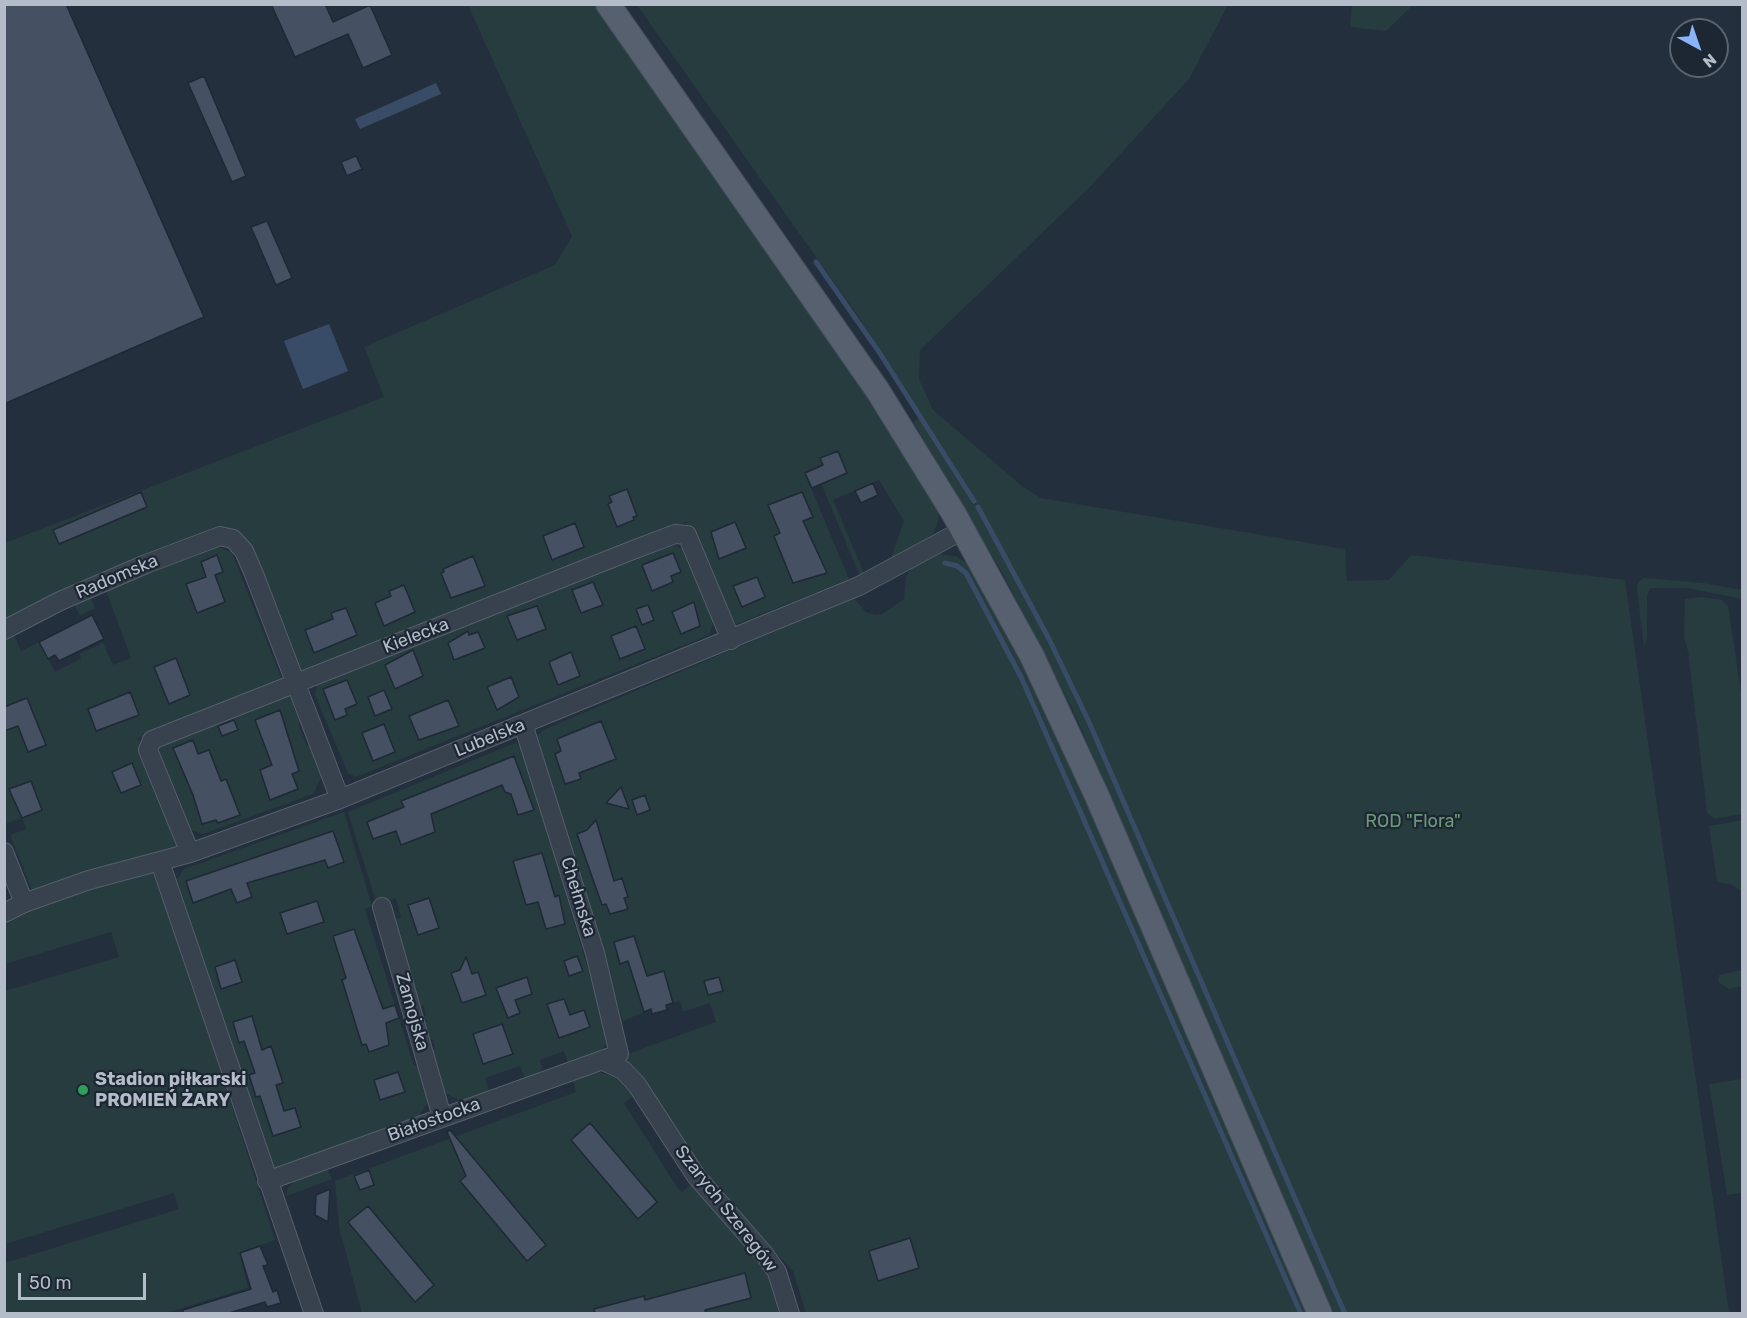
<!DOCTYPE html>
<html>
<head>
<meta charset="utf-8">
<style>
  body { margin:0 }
  #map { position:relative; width:1747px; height:1318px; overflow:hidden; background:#242f3e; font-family:Rubik,sans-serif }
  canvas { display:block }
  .frame { position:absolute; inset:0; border:6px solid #b4bcc9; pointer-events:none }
  .north { position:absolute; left:1669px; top:18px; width:60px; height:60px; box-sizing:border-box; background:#1d2633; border:2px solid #59626f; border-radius:50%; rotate:140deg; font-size:16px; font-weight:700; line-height:24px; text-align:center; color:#b4bcc9 }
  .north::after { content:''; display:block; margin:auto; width:21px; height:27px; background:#8ab4f8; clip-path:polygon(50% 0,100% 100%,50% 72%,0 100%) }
  .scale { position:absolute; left:18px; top:1273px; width:128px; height:27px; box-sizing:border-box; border:3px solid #b4bcc9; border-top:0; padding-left:8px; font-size:18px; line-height:21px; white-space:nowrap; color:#b4bcc9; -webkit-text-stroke:4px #1d2633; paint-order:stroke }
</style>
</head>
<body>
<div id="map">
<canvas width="1747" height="1318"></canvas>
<div class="frame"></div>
<div class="north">N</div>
<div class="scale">50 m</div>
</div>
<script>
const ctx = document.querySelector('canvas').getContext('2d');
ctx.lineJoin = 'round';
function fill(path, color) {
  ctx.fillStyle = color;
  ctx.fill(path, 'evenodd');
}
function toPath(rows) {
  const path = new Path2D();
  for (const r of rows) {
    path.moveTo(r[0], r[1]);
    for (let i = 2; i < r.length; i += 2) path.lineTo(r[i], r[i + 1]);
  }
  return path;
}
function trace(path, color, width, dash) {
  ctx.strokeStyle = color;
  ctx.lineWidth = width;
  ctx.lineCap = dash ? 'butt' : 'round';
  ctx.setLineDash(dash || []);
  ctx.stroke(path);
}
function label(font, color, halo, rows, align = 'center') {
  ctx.font = font + ' Rubik,sans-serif';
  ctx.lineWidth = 4.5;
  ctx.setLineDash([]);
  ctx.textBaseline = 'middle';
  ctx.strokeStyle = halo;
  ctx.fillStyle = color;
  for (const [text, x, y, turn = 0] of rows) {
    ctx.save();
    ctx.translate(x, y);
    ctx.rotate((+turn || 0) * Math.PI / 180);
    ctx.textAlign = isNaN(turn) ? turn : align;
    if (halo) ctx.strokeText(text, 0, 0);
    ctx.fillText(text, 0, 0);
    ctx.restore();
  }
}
fill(toPath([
  [468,5,597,5,868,391,939,512,938,522,933,533,926,540,891,558,904,521,879,480,833,500,864,573,860,576,815,469,805,474,849,579,737,624,729,625,686,522,296,675,235,536,5,621,5,543,384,397,364,347,555,265,572,236],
  [637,5,1228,5,1189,79,1090,187,920,350,919,379,933,410,1023,487,1041,498,1345,549,1347,581,1389,580,1411,555,1625,580,1729,1313,1334,1313,1073,710,1003,574,913,422,922,416,858,316],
  [1352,5,1352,4,1413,5,1386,31,1350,27],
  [213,544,232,553,282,680,138,738,183,847,32,890,10,835,26,829,22,818,5,824,5,639,14,635,21,651,39,642,55,672,81,659,79,654,103,643,113,665,131,658,105,588],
  [670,544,683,549,714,620,709,635,356,777,348,773,315,695,318,682],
  [940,554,956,556,968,564,1022,664,1065,751,1308,1313,806,1313,793,1271,704,1175,639,1074,622,1056,716,1022,710,1003,683,1012,680,1001,673,1003,664,971,634,979,644,1012,623,1021,537,736,543,730,854,598,866,612,875,615,882,614,904,599,906,576,913,566],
  [1643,578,1703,583,1742,590,1742,599,1688,588,1651,588,1647,595,1647,638,1644,646,1637,590,1638,582],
  [90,596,95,608,80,616,74,604],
  [1703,597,1722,600,1728,606,1742,699,1742,814,1714,819,1707,812,1688,651,1684,637,1685,599],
  [285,694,294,699,304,721,298,724,307,746,313,744,326,777,320,779,313,794,203,834,190,830,156,747],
  [515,743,522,747,609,1040,601,1051,568,1063,564,1051,540,1060,542,1067,540,1073,525,1079,520,1066,485,1078,490,1093,461,1101,441,1091,430,1053,435,1048,433,1040,426,1039,421,1020,426,1015,424,1006,416,1005,393,921,401,917,396,898,377,905,348,812],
  [344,812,372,906,365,909,414,1066,420,1064,429,1101,417,1118,278,1169,270,1165,263,1148,177,879,184,869],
  [1742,820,1741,821,1742,892,1731,884,1717,882,1709,826],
  [152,872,159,879,275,1240,240,1253,248,1288,166,1313,5,1313,5,1263,179,1209,174,1193,5,1244,5,991,119,957,111,932,5,964,5,920,52,899],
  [1742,970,1742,986,1729,989,1718,982,1719,975],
  [592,1071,618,1077,638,1093,624,1103,677,1187,682,1192,694,1181,771,1271,781,1311,780,1314,362,1313,339,1227,335,1181,576,1092,572,1076],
  [1742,1079,1742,1193,1727,1195,1709,1084],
  [327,1168,332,1179,287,1196,287,1190,294,1181]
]), '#263c3f');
fill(toPath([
  [436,83,441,94,360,129,355,119],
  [329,324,348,371,303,389,284,341]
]), '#394c67');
trace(toPath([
  [816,262,879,352,974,501],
  [978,507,1049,639,1089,722,1345,1314],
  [945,563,957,566,966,573,1022,679,1301,1314]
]), '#394c67', 5);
const building = toPath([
  [4,4,66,4,204,317,4,404,4,4],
  [271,4,325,4,333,22,370,5,392,55,363,68,348,34,295,57,271,4],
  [204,76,246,176,232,182,188,83,204,76],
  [356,156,362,169,347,176,341,162,356,156],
  [267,221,292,278,276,285,251,227,267,221],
  [838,451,847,473,812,488,805,473,823,465,820,458,838,451],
  [873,483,878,495,861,503,855,491,873,483],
  [627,489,637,516,633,517,634,520,617,527,608,504,612,502,609,496,627,489],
  [141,492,147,507,59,544,53,530,141,492],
  [802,492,813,517,803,521,827,573,793,583,774,536,780,533,768,505,802,492],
  [735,522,746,548,719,559,711,532,735,522],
  [575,523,584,547,552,560,543,536,575,523],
  [673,553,681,572,671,576,673,582,652,591,642,565,673,553],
  [217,555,223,572,215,575,225,602,197,613,186,584,206,577,201,562,217,555],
  [473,556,485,586,451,598,441,573,444,572,443,569,473,556],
  [757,577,765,597,742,607,733,586,757,577],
  [593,582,603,605,581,613,572,590,593,582],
  [404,585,415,612,384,626,375,603,391,596,389,591,404,585],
  [694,602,700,626,681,634,672,612,694,602],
  [648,605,654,620,642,625,636,609,648,605],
  [537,606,546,629,517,640,507,616,537,606],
  [346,608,357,635,314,653,305,630,333,619,331,613,346,608],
  [92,615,104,639,59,661,55,655,48,659,39,642,92,615],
  [636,626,645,649,620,659,611,636,636,626],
  [468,631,469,635,478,632,485,648,454,660,448,643,468,631],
  [413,650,423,676,395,689,385,665,413,650],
  [571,652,580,676,558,685,549,662,571,652],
  [176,658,190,695,169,704,154,667,176,658],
  [511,677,519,697,497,710,487,687,511,677],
  [347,680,357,704,345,709,347,715,335,720,323,689,347,680],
  [384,690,392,709,375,716,368,697,384,690],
  [130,692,139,715,96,731,88,709,130,692],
  [27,698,46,745,28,752,18,726,4,731,4,707,27,698],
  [448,700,459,726,419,740,409,716,448,700],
  [280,710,299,771,292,774,298,789,270,800,260,770,272,765,255,720,280,710],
  [234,720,238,730,222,736,218,726,234,720],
  [601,721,616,759,579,773,581,779,565,784,555,754,561,751,557,739,601,721],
  [384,724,395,752,373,761,362,733,384,724],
  [193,740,198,754,209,750,221,781,226,779,240,815,218,823,216,820,202,824,193,795,173,748,193,740],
  [514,756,534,810,518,815,511,794,505,792,502,785,431,814,435,832,401,845,396,831,373,839,367,822,404,807,401,801,514,756],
  [132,763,141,785,121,793,112,772,132,763],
  [31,781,42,810,22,818,9,789,31,781],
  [621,787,629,809,606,803,621,787],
  [645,795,650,810,637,815,632,800,645,795],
  [596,820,614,881,622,878,628,897,624,898,628,909,610,914,606,904,602,905,577,834,587,830,596,820],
  [333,831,344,862,328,868,325,860,247,883,252,897,237,903,231,889,193,903,186,881,333,831],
  [542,853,555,897,559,895,565,924,546,929,538,902,526,905,513,861,542,853],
  [429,898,439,928,418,935,408,905,429,898],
  [317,901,324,922,287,934,280,913,317,901],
  [354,929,383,1009,395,1005,399,1018,386,1023,389,1045,369,1052,366,1044,362,1045,342,980,346,978,333,936,354,929],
  [634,936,647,976,664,971,673,1003,666,1005,667,1010,652,1014,651,1009,644,1012,628,961,620,964,614,942,634,936],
  [577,956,583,971,569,976,564,961,577,956],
  [466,957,472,974,478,972,486,995,462,1003,451,973,460,970,466,957],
  [235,960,242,982,221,989,215,967,235,960],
  [527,977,532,994,515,1000,520,1013,508,1018,496,988,527,977],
  [719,977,723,991,708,995,704,981,719,977],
  [564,999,570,1015,584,1010,590,1027,559,1038,547,1004,564,999],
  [252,1016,262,1050,271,1046,283,1083,276,1085,284,1111,295,1108,301,1127,273,1136,260,1096,256,1097,249,1075,255,1073,244,1041,239,1043,233,1022,252,1016],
  [502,1024,513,1054,483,1064,473,1034,502,1024],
  [398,1072,405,1092,380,1100,374,1080,398,1072],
  [590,1123,657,1202,638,1219,571,1140,590,1123],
  [450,1130,546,1245,527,1261,460,1181,466,1176,447,1132,450,1130],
  [369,1170,374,1185,360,1190,354,1176,369,1170],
  [330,1189,328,1222,315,1215,316,1195,330,1189],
  [368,1206,434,1285,415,1302,348,1222,368,1206],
  [910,1238,919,1268,878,1281,869,1251,910,1238],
  [260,1246,268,1265,263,1266,273,1292,277,1290,281,1303,267,1307,265,1302,226,1314,183,1314,183,1310,251,1289,240,1253,260,1246],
  [745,1273,751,1298,705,1310,706,1314,595,1314,594,1309,644,1296,645,1300,745,1273]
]);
fill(building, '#455162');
trace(building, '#1f2835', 1.5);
const minor = toPath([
  [4,630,60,601,146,564,220,536,233,539,244,551,254,574,340,799],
  [4,852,24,903],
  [190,853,148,750,152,740,633,550,675,534,687,535,731,640],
  [160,862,314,1314],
  [382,907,442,1117],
  [4,913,24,903,89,880,190,853,340,799,859,586,963,530],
  [603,1061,623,1070,637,1085,696,1176,765,1255,777,1272,790,1314],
  [267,1181,619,1054,595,953,523,724]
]);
const major = toPath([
  [608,4,878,391,954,514,1000,598,1032,656,1097,796,1320,1314]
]);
trace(minor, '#565f6c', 20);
trace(major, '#414a57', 26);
trace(minor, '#38414e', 18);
trace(major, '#56606e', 24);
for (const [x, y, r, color] of [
  [83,1090,6,"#2e9e5b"]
]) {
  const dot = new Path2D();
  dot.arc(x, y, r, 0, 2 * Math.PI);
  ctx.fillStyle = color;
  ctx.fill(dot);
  trace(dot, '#1d2633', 2);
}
label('18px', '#b4bcc9', '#1d2633', [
  ["Radomska",117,577,-23],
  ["Kielecka",416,636,-21],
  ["Lubelska",490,738,-22],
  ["Chełmska",578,897,73],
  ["Zamojska",412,1012,74],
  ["Białostocka",434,1120,-20],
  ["Szarych Szeregów",726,1209,52]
]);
label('18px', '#6b9a76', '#1d2633', [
  ["ROD \"Flora\"",1413,822]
]);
label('bold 18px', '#b4bcc9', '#1d2633', [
  ["Stadion piłkarski",95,1080],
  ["PROMIEŃ ŻARY",95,1101]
], 'left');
</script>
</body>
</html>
